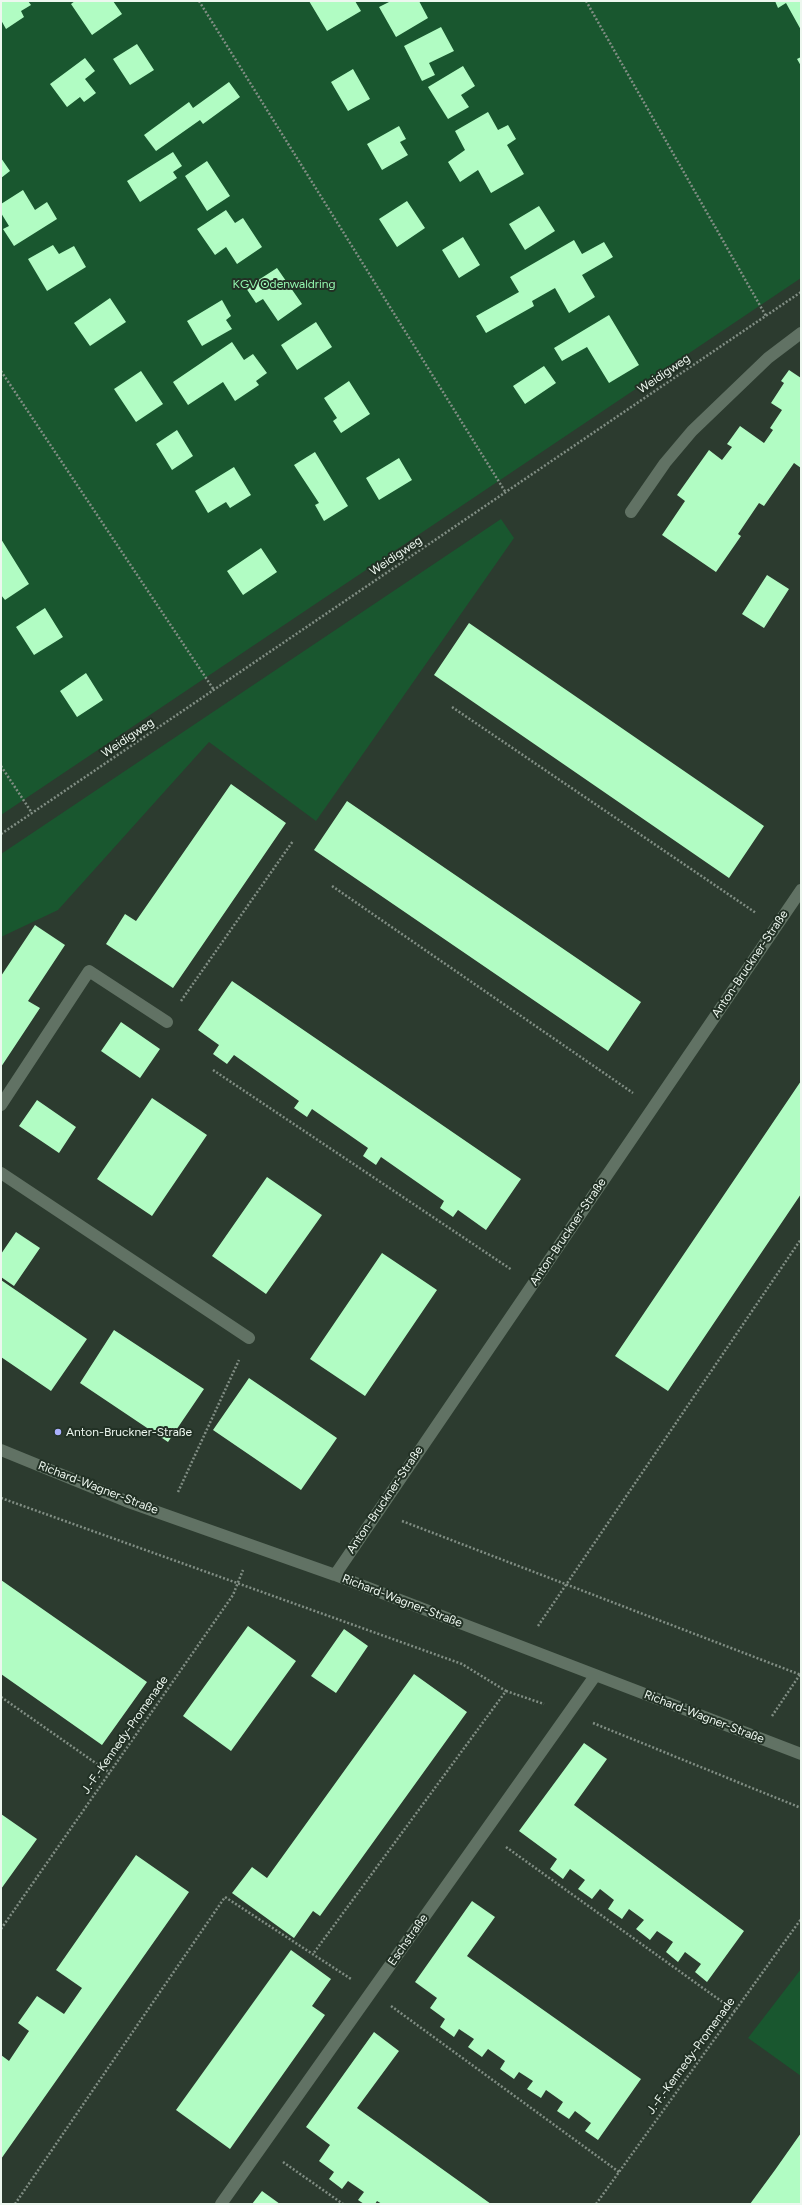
<!DOCTYPE html>
<html>
<head>
<meta charset="utf-8">
<style>
  body { margin:0 }
  #map { position:relative; width:802px; height:2205px; overflow:hidden; background:#2c3b2f; font-family:Figtree,sans-serif }
  canvas { display:block }
  .frame { position:absolute; inset:0; border:2px solid #edf7ef; pointer-events:none }
</style>
</head>
<body>
<div id="map">
<canvas width="802" height="2205"></canvas>
<div class="frame"></div>
</div>
<script>
const ctx = document.querySelector('canvas').getContext('2d');
ctx.lineJoin = 'round';
function fill(path, color) {
  ctx.fillStyle = color;
  ctx.fill(path, 'evenodd');
}
function toPath(rows) {
  const path = new Path2D();
  for (const r of rows) {
    path.moveTo(r[0], r[1]);
    for (let i = 2; i < r.length; i += 2) path.lineTo(r[i], r[i + 1]);
  }
  return path;
}
function trace(path, color, width, dash) {
  ctx.strokeStyle = color;
  ctx.lineWidth = width;
  ctx.lineCap = dash ? 'butt' : 'round';
  ctx.setLineDash(dash || []);
  ctx.stroke(path);
}
function label(font, color, halo, rows, align = 'center') {
  ctx.font = font + ' Figtree,sans-serif';
  ctx.lineWidth = 4;
  ctx.setLineDash([]);
  ctx.textBaseline = 'middle';
  ctx.strokeStyle = halo;
  ctx.fillStyle = color;
  for (const [text, x, y, turn = 0] of rows) {
    ctx.save();
    ctx.translate(x, y);
    ctx.rotate((+turn || 0) * Math.PI / 180);
    ctx.textAlign = isNaN(turn) ? turn : align;
    if (halo) ctx.strokeText(text, 0, 0);
    ctx.fillText(text, 0, 0);
    ctx.restore();
  }
}
fill(toPath([
  [1,1,801,1,801,278,1,815],
  [501,519,514,538,316,821,209,742,58,910,1,937,1,854],
  [801,1969,801,2076,748,2038]
]), '#19572f');
fill(toPath([
  [1,1,28,1,31,5,21,11,24,17,6,29,1,20],
  [75,1,113,1,122,14,92,35,71,4],
  [309,1,355,1,361,11,327,31],
  [391,1,419,1,428,18,396,37,379,7],
  [775,1,801,1,801,30,786,3,778,8],
  [441,27,454,51,429,63,435,75,422,81,404,46],
  [137,44,154,70,130,85,113,59],
  [801,57,801,66,797,59],
  [85,58,95,71,85,79,96,93,84,102,80,97,67,107,50,84],
  [463,66,475,86,461,95,469,107,448,119,428,87],
  [353,69,370,99,348,111,331,82],
  [229,82,240,97,203,124,200,120,156,151,144,135,189,102,193,108],
  [488,112,498,130,508,125,516,139,507,145,524,174,491,193,478,170,460,182,448,162,465,150,455,131],
  [399,126,406,139,400,142,408,155,382,170,367,144],
  [173,152,182,166,173,172,177,178,140,202,127,181],
  [1,158,10,171,1,178],
  [207,161,230,196,207,211,185,176],
  [23,190,35,210,47,202,57,219,14,246,3,229,9,226,1,213,1,204],
  [407,201,425,228,397,247,379,219],
  [539,206,555,231,525,250,509,224],
  [226,210,235,223,243,218,262,247,237,264,226,247,215,255,197,229],
  [463,237,480,265,459,278,442,250],
  [574,240,582,254,604,242,613,257,582,275,595,297,569,313,555,288,532,301,534,306,486,333,476,316,519,292,510,277],
  [53,245,59,254,74,246,86,267,47,291,28,259],
  [277,268,302,304,278,321,263,299,256,303,246,288],
  [110,298,126,322,90,346,74,323],
  [222,300,231,316,226,320,232,329,202,346,187,321],
  [609,315,639,365,609,383,587,347,562,361,554,348],
  [316,322,332,347,297,370,281,345],
  [232,342,244,360,253,354,267,373,256,381,259,385,235,401,223,382,188,405,173,382],
  [544,366,556,383,525,404,513,386],
  [789,370,801,378,801,468,794,463,764,506,759,503,738,534,741,536,716,572,662,535,685,501,677,495,709,450,722,460,732,447,727,444,740,426,764,443,773,430,770,428,782,410,771,403,784,383,781,381],
  [141,371,163,404,136,422,114,389],
  [349,381,370,414,341,433,333,421,337,418,324,398],
  [177,430,193,456,172,470,156,444],
  [315,452,348,506,324,521,315,505,319,503,294,465],
  [399,458,412,480,379,500,366,478],
  [234,467,251,495,230,508,226,502,208,513,195,491],
  [1,539,29,584,5,600,1,595],
  [261,548,277,572,243,595,227,571],
  [767,575,789,589,764,628,742,614],
  [45,608,63,637,34,655,16,627],
  [469,623,764,826,729,878,434,675],
  [86,673,103,700,77,717,60,691],
  [231,784,286,823,173,988,106,944,125,914,136,921],
  [347,801,641,1002,608,1051,314,850],
  [35,925,65,945,28,1001,40,1008,1,1067,1,976],
  [232,981,521,1179,486,1230,458,1210,453,1217,440,1208,444,1201,381,1157,376,1165,363,1156,368,1148,312,1109,307,1117,294,1108,299,1101,234,1055,227,1064,213,1054,219,1045,198,1030],
  [121,1022,160,1049,140,1078,101,1051],
  [801,1081,801,1194,668,1391,615,1356],
  [152,1098,207,1135,152,1216,97,1179],
  [37,1100,76,1127,59,1153,19,1126],
  [267,1177,322,1215,266,1294,212,1256],
  [16,1232,40,1248,14,1286,1,1277,1,1254],
  [382,1253,437,1290,365,1396,310,1359],
  [1,1280,87,1339,51,1391,1,1357],
  [114,1330,204,1389,168,1442,80,1383],
  [249,1378,337,1438,301,1490,213,1430],
  [1,1580,147,1682,102,1745,1,1674],
  [248,1626,296,1661,231,1751,183,1716],
  [344,1629,368,1646,336,1693,311,1676],
  [414,1674,467,1712,320,1916,313,1911,294,1938,232,1893,252,1867,267,1878],
  [584,1743,607,1759,574,1805,744,1931,707,1982,695,1972,701,1964,685,1952,678,1962,666,1952,673,1942,657,1931,650,1940,636,1929,644,1920,629,1909,622,1919,608,1909,614,1900,600,1889,592,1899,578,1889,585,1880,570,1869,563,1879,550,1869,557,1859,519,1831],
  [1,1814,37,1839,1,1889],
  [136,1855,189,1892,1,2159,1,2055,9,2061,29,2031,18,2023,37,1996,64,2014,82,1988,56,1970],
  [472,1901,495,1917,467,1956,641,2079,598,2140,585,2131,591,2123,575,2111,569,2119,557,2111,563,2102,546,2090,541,2098,527,2089,533,2081,519,2072,514,2079,500,2069,505,2061,488,2049,482,2057,468,2047,474,2039,459,2029,454,2037,440,2027,445,2019,430,2008,437,1998,415,1982],
  [291,1950,331,1979,312,2006,325,2015,230,2149,176,2110],
  [374,2032,399,2051,357,2108,491,2204,382,2204,377,2201,375,2204,364,2204,358,2200,364,2192,348,2181,342,2189,329,2179,334,2172,319,2161,330,2145,306,2127],
  [801,2133,801,2204,750,2204,775,2170],
  [262,2191,280,2204,252,2204]
]), '#b1fcc3');
trace(toPath([
  [199,1,506,493],
  [586,1,766,316],
  [1,371,214,690],
  [452,707,756,913],
  [1,766,32,813],
  [1,834,801,292],
  [332,886,633,1093],
  [181,1001,293,841],
  [213,1070,512,1270],
  [178,1492,239,1360],
  [1,1498,462,1664,506,1691,313,1954],
  [402,1521,801,1675],
  [538,1626,801,1239],
  [506,1691,544,1704],
  [1,1697,110,1773],
  [772,1716,801,1673],
  [593,1723,801,1808],
  [506,1847,735,2011],
  [1,1929,233,1595,243,1570],
  [391,2006,619,2172],
  [283,2162,343,2204],
  [15,2204,225,1897,351,1979],
  [596,2204,801,1919]
]), '#818e84', 2.5, [2, 2]);
trace(toPath([
  [631,512,665,463,692,431,768,358,801,333],
  [1,1105,89,971,167,1022],
  [1,1173,249,1338]
]), '#617264', 12);
trace(toPath([
  [1,1450,126,1501,335,1575,801,1754],
  [335,1575,801,890],
  [221,2204,595,1676]
]), '#617264', 12);
for (const [x, y, r, color] of [
  [58,1432,4,"#aab0fc"]
]) {
  const dot = new Path2D();
  dot.arc(x, y, r, 0, 2 * Math.PI);
  ctx.fillStyle = color;
  ctx.fill(dot);
  trace(dot, '#223125', 1.5);
}
label('12px', '#93f6ae', '#223125', [
  ["KGV Odenwaldring",284,284]
]);
label('12px', '#edf7ef', '#223125', [
  ["Weidigweg",664,374,-34],
  ["Weidigweg",396,556,-34],
  ["Weidigweg",128,738,-34],
  ["Anton-Bruckner-Straße",750,964,-56],
  ["Anton-Bruckner-Straße",568,1232,-56],
  ["Richard-Wagner-Straße",98,1488,21],
  ["Anton-Bruckner-Straße",385,1500,-56],
  ["Richard-Wagner-Straße",402,1601,21],
  ["Richard-Wagner-Straße",704,1717,21],
  ["J.-F.-Kennedy-Promenade",125,1735,-55],
  ["Eschstraße",408,1940,-55],
  ["J.-F.-Kennedy-Promenade",691,2056,-54]
]);
label('12px', '#edf7ef', '#223125', [
  ["Anton-Bruckner-Straße",66,1432]
], 'left');
</script>
</body>
</html>
